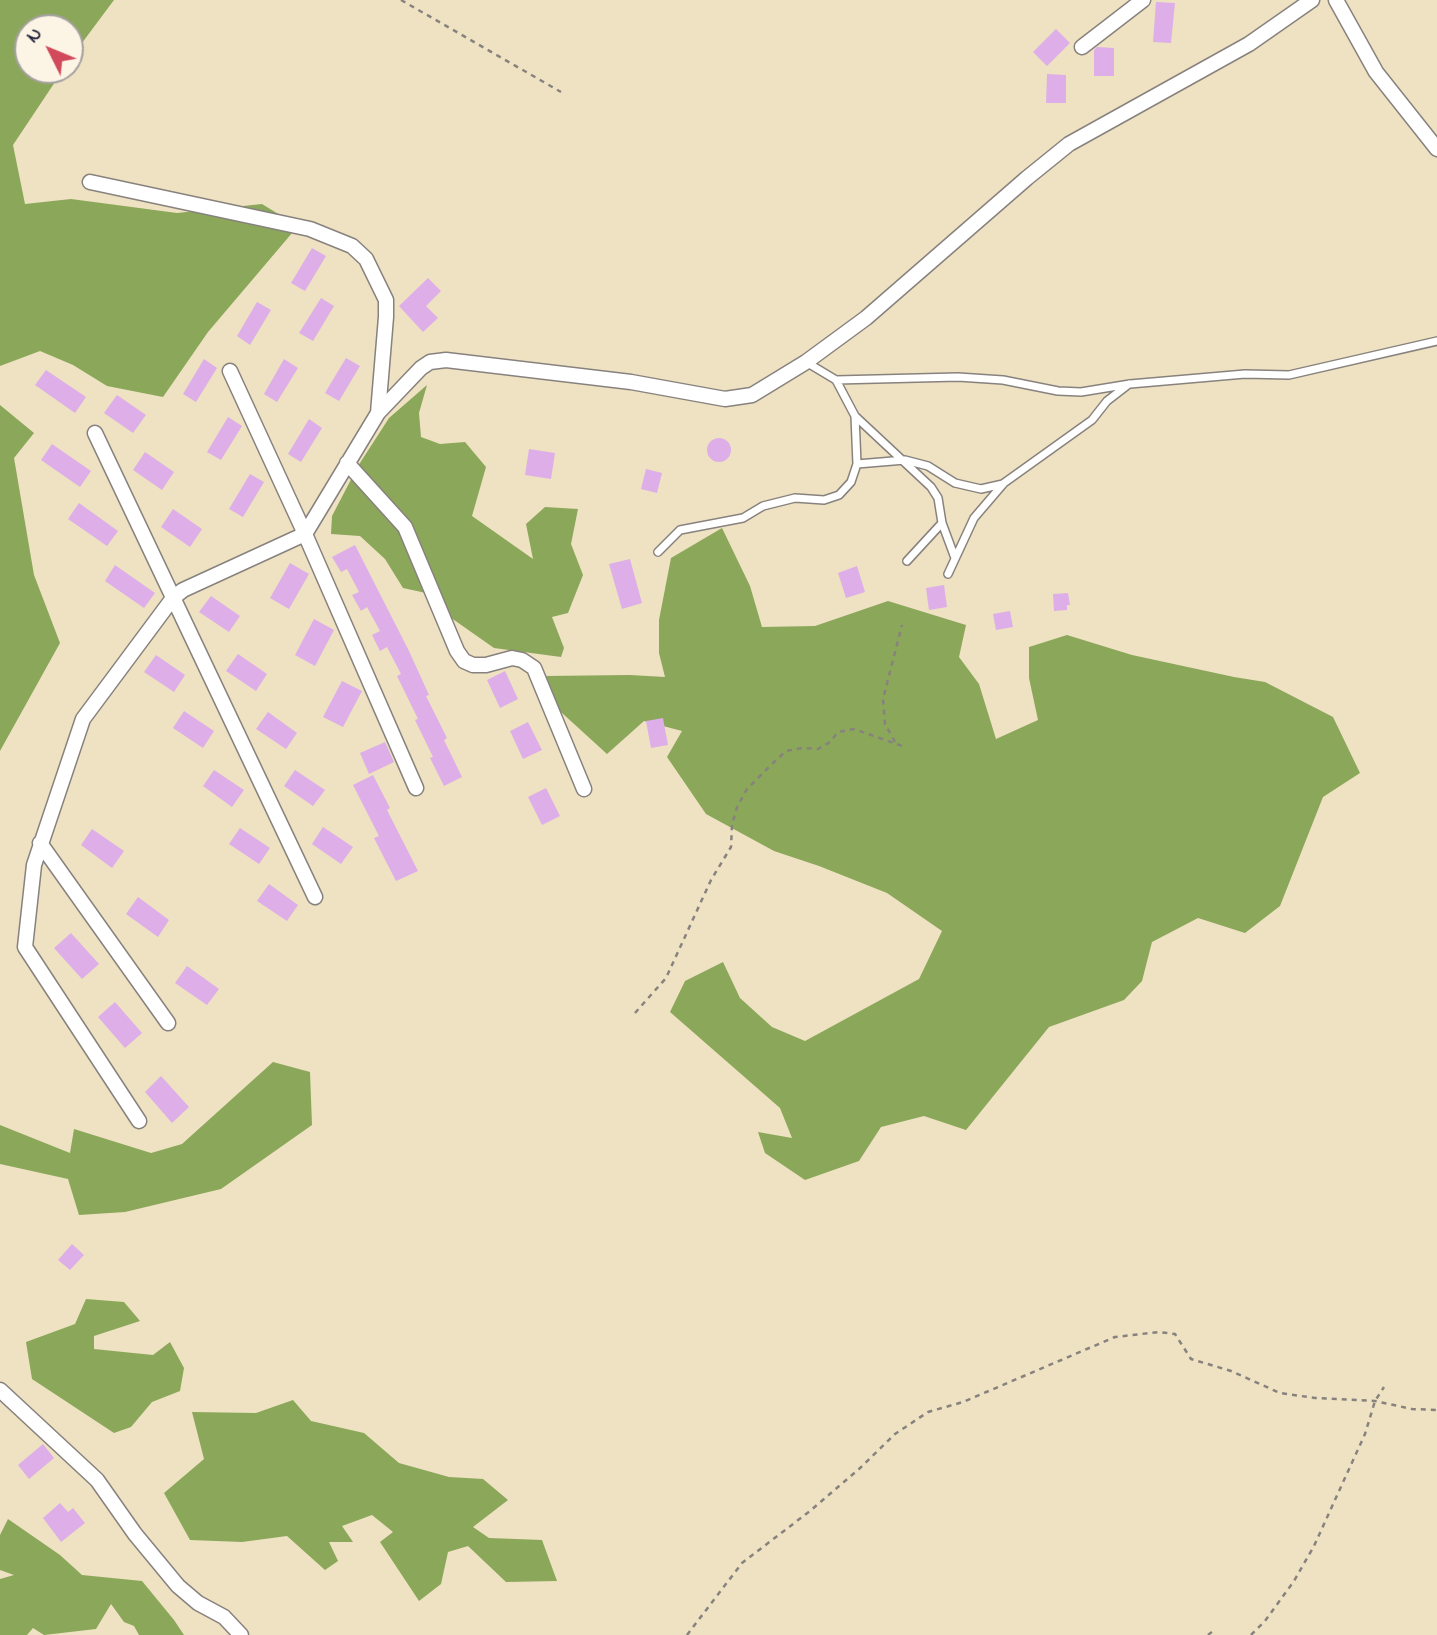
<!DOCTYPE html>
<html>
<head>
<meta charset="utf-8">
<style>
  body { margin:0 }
  #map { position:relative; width:1437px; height:1635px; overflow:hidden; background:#eee2c2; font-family:"Indie Flower",sans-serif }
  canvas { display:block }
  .north { position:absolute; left:14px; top:14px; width:70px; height:70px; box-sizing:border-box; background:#fcf5e5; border:2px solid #a5a1a1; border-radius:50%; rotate:313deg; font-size:19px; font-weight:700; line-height:28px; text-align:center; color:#22223b }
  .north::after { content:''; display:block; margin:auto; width:24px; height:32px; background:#d1495b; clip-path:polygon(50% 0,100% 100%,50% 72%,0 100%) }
</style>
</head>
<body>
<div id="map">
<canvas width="1437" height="1635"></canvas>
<div class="north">N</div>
</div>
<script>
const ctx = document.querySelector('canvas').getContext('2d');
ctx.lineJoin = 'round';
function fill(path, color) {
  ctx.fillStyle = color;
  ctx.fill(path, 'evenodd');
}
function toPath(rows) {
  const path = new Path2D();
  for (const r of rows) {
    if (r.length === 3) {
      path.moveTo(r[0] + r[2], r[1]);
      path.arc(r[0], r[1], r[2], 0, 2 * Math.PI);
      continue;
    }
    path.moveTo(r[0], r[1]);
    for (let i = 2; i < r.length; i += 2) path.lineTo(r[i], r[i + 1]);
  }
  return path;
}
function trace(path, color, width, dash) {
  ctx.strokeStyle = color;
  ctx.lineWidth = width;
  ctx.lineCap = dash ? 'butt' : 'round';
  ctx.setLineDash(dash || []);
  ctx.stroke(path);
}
fill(toPath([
  [0,0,114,0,70,59,70,28,28,28,28,70,63,70,13,145,25,204,71,199,177,213,262,204,298,226,208,332,163,397,107,386,73,365,40,351,0,366],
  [427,385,419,413,421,437,440,444,465,442,486,467,472,516,533,559,526,524,545,507,578,509,571,544,583,575,568,613,552,617,564,648,561,657,494,648,447,615,426,593,403,588,385,559,360,536,331,534,332,516,358,466,389,418],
  [0,405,34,433,14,458,34,575,60,643,0,751],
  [722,528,750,586,762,627,815,626,888,601,966,625,959,657,979,684,996,739,1038,720,1029,678,1029,647,1067,635,1132,655,1234,677,1265,682,1333,717,1360,773,1323,797,1280,906,1245,933,1198,918,1152,942,1142,981,1124,1000,1049,1027,966,1130,924,1116,881,1127,859,1161,805,1180,765,1153,758,1132,792,1138,780,1108,670,1012,685,981,723,962,740,998,772,1027,805,1041,919,979,942,931,887,893,819,866,774,851,706,814,667,757,682,731,644,721,607,754,551,703,545,676,630,675,665,677,659,653,659,620,671,558],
  [273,1062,310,1072,312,1125,221,1189,125,1212,79,1215,68,1179,0,1164,0,1125,70,1153,74,1129,151,1153,182,1144],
  [86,1299,124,1302,140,1321,94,1336,94,1349,153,1355,170,1342,184,1368,180,1391,152,1402,131,1427,114,1433,32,1379,26,1342,75,1324],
  [293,1400,311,1421,364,1433,399,1463,449,1477,483,1479,508,1500,473,1527,489,1538,542,1540,557,1581,506,1582,468,1546,448,1552,441,1584,419,1601,380,1542,393,1532,372,1515,342,1526,353,1542,329,1542,338,1561,325,1570,287,1536,242,1542,190,1540,164,1493,204,1459,192,1412,256,1413],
  [8,1519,60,1555,82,1575,142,1581,174,1620,184,1635,139,1635,134,1626,124,1622,111,1604,96,1629,44,1635,33,1628,27,1635,0,1635,0,1579,14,1575,0,1570,0,1535]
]), '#8ba75a');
fill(toPath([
  [1156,2,1175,3,1171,43,1153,42],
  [1056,29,1070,43,1047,66,1033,52],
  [1097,47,1114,48,1114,76,1094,76,1094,50],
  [1047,74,1066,75,1066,103,1046,103],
  [312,248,326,256,305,291,291,283],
  [428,278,441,291,426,306,438,318,423,332,399,306],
  [321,298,334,306,313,341,299,333],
  [257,302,271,310,250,345,237,336],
  [346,358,360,366,339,401,325,393],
  [204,359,217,368,196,402,183,394],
  [284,359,298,368,277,402,264,394],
  [46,370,86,397,75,413,35,385],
  [117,395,146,415,133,433,104,413],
  [228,417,242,426,221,460,207,452],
  [309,419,322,428,301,462,288,454],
  [719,450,12],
  [52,444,91,471,80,487,41,460],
  [529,449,555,453,551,479,525,475],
  [145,452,174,472,162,490,133,470],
  [646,469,662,473,657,493,641,489],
  [250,474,264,482,243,517,229,509],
  [79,503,118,531,107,546,68,519],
  [173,509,202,529,190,547,161,527],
  [355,545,409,651,429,695,426,696,447,738,444,740,462,777,444,786,430,758,433,757,415,720,418,719,397,676,401,674,387,647,380,651,372,635,380,631,367,607,361,611,352,595,359,592,347,569,341,572,332,557],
  [630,559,642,603,622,609,609,564],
  [290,563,309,574,289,609,270,598],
  [115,565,155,593,144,608,105,581],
  [857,566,865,592,846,598,838,573],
  [944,585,947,607,929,610,926,588],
  [1068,593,1070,605,1067,605,1067,610,1054,611,1053,594],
  [211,596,240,616,229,632,199,612],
  [1010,611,1013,627,996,630,993,614],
  [314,619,334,630,315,666,295,655],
  [238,654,267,674,256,691,226,671],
  [156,655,185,675,174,692,144,672],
  [505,671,518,699,500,708,487,680],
  [342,681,362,691,343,727,323,717],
  [184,711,214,731,203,748,173,728],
  [268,712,297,733,286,749,256,729],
  [663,718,668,745,651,748,646,721],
  [528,722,542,750,523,759,510,731],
  [385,742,394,762,369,774,360,753],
  [214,770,244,790,232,807,203,786],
  [295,770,325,790,313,806,284,786],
  [373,775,390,808,387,810,418,871,396,881,374,838,379,836,353,785],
  [546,788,560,816,542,825,528,797],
  [323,827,353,847,341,864,312,844],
  [240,828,270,848,259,864,229,844],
  [92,829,124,851,112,868,81,845],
  [269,884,298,905,287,921,257,901],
  [138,897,169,920,158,937,126,914],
  [71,933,99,964,82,979,54,948],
  [187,966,219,989,207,1005,175,983],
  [115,1002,142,1033,125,1048,98,1017],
  [161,1076,189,1107,172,1123,145,1092],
  [72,1244,84,1255,70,1270,58,1260],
  [43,1444,54,1458,29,1479,18,1465],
  [60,1503,68,1512,73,1508,85,1523,61,1542,43,1518]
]), '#ddaee8');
const service = toPath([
  [806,362,836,380,958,377,1003,380,1058,391,1081,392,1130,384,1245,374,1289,375,1437,341],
  [836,380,855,416,931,487,938,498,942,523,955,558],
  [857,464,905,460,928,466,955,483,981,489,1003,484],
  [658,552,680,530,743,518,763,506,795,498,824,500,839,495,851,482,857,464,855,416],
  [907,561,942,523],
  [948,574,974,518,1004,483,1092,420,1107,401,1129,384]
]);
const minor = toPath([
  [1336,0,1376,72,1437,149],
  [1082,47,1143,0],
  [90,182,310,229,352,246,366,259,386,300,386,317,378,413],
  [230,371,305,534,416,788],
  [95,433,315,897],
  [347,463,405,527,457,651,464,661,473,665,486,665,512,658,522,660,534,668,584,789],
  [40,843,168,1023],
  [139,1121,25,947,34,865,83,719,173,598,183,590,305,534,378,413,421,368,430,362,446,360,631,382,725,399,752,395,806,362,866,318,1027,178,1069,144,1249,44,1312,0],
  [0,1390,97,1480,135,1534,178,1586,198,1603,224,1617,241,1635]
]);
trace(service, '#88827e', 10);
trace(minor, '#88827e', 17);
trace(toPath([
  [401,0,561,92],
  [895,742,885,724,883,699,902,625],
  [635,1013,666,978,711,880,731,847,732,825,737,807,747,789,771,765,786,751,802,748,818,749,830,742,838,732,854,729,905,747],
  [687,1635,742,1563,810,1511,859,1469,895,1434,928,1412,963,1402,1115,1337,1159,1332,1175,1334,1191,1359,1231,1371,1280,1393,1315,1398,1375,1401,1412,1409,1437,1410],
  [1208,1635,1213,1631],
  [1251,1635,1265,1621,1294,1581,1314,1546,1365,1434,1375,1401,1384,1387]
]), '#88827e', 2.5, [5, 5]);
trace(service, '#fff', 7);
trace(minor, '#fff', 14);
</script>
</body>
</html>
